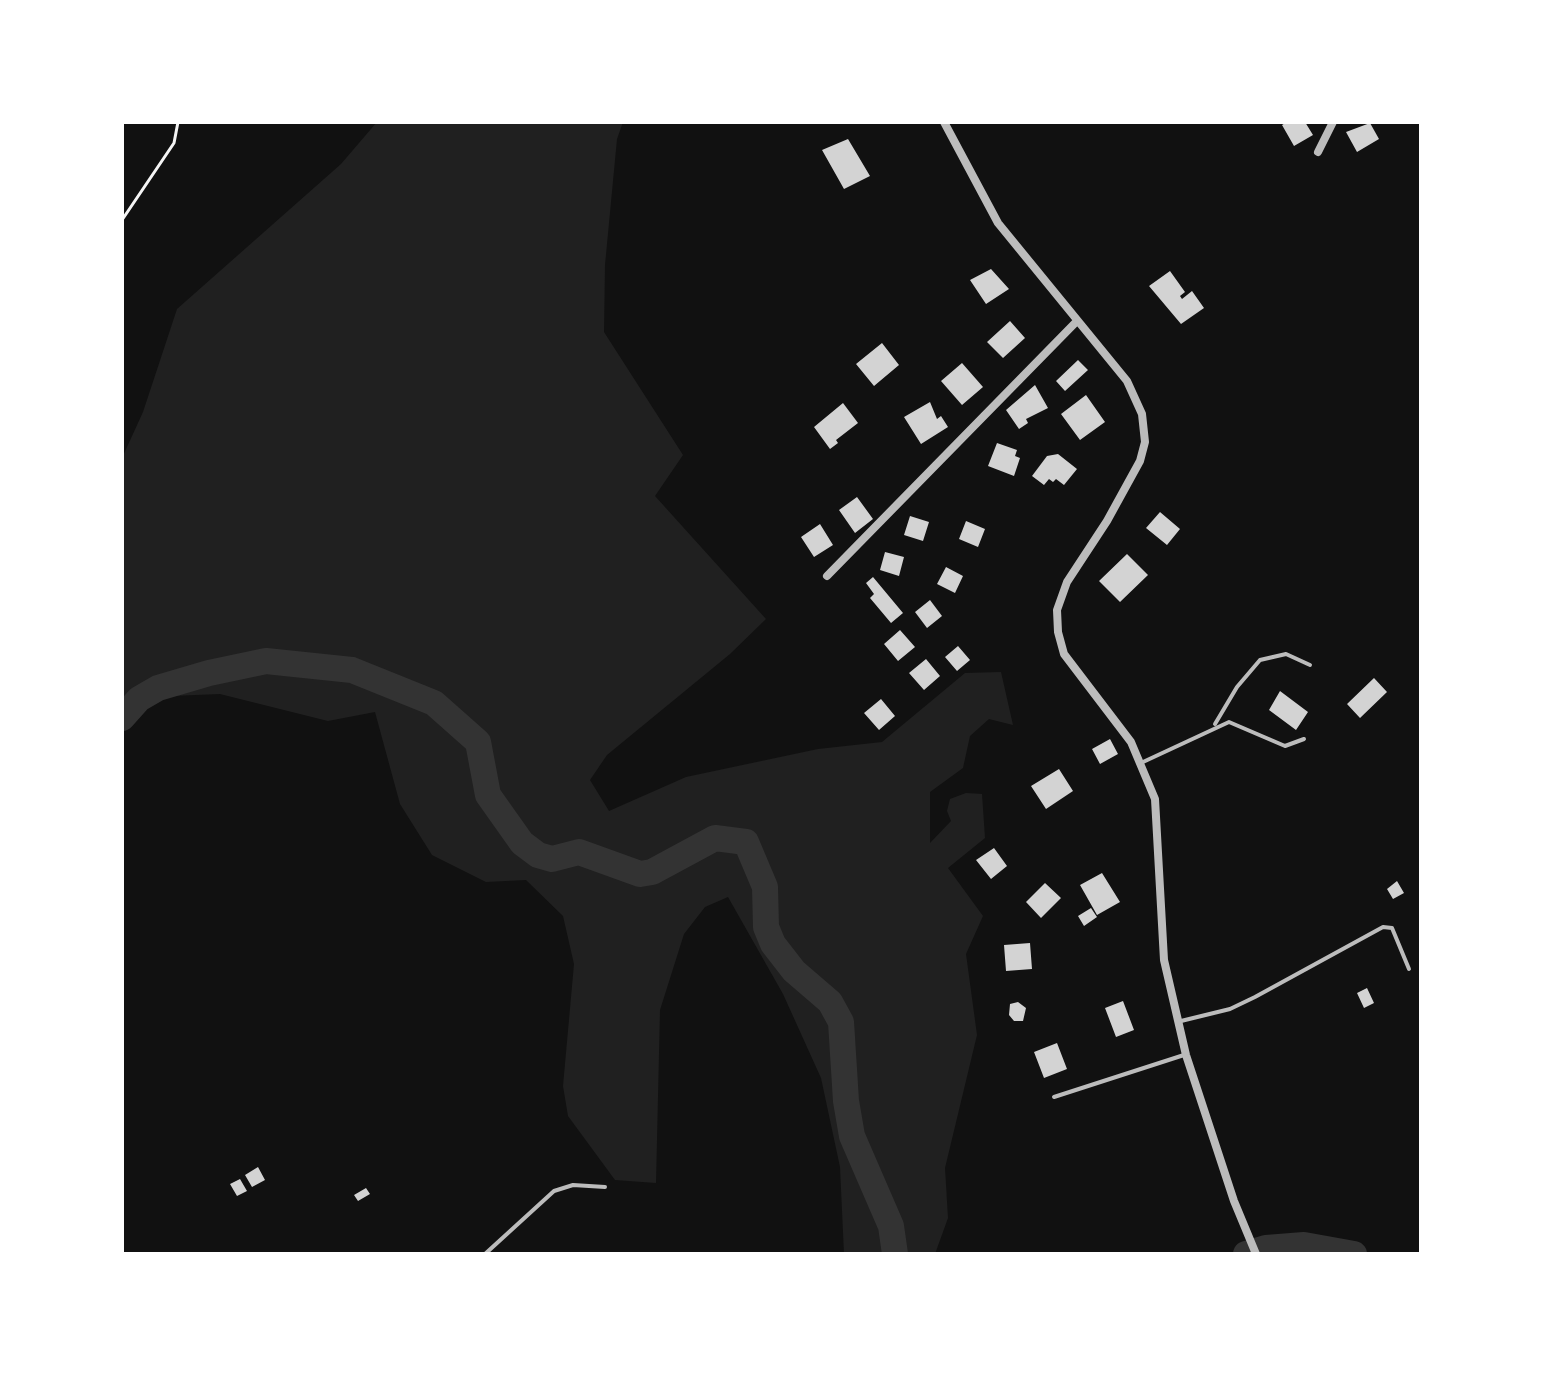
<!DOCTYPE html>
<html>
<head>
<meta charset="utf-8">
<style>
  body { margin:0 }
  #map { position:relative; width:1543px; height:1376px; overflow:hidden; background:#111; font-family:"Golos Text",sans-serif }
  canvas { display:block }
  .frame { position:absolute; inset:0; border:124px solid #fff; pointer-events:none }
</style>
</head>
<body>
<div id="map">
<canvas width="1543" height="1376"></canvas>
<div class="frame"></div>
</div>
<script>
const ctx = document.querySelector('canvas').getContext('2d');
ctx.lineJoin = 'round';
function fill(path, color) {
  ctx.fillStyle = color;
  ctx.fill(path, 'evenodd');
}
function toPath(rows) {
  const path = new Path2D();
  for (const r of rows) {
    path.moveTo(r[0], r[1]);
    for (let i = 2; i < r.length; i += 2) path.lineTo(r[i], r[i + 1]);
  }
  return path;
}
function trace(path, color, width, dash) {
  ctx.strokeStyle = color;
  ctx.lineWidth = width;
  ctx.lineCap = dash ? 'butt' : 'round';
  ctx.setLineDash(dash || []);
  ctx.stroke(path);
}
fill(toPath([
  [377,122,623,122,617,139,605,265,604,332,683,455,655,496,766,619,730,654,607,755,590,780,609,811,686,777,818,749,882,742,965,673,1001,672,1013,725,989,719,970,736,963,768,930,792,930,843,951,821,947,811,950,799,966,793,982,794,985,838,948,868,983,916,966,954,977,1035,945,1168,948,1218,935,1254,844,1254,840,1167,821,1078,783,994,728,897,705,907,684,934,660,1010,656,1183,615,1180,568,1116,563,1086,574,964,563,916,526,880,486,882,432,855,400,804,375,712,328,721,220,694,122,698,122,458,143,412,177,309,341,164]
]), '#202020');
trace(toPath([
  [122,718,139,699,158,688,209,673,266,661,352,670,434,703,478,742,488,795,522,843,538,855,552,859,579,852,640,874,652,872,715,838,746,842,765,887,766,927,773,944,794,971,830,1002,841,1022,846,1101,852,1136,891,1226,895,1254],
  [1246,1254,1266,1248,1304,1245,1354,1254]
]), '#333', 26);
fill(toPath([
  [1287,122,1305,122,1313,135,1294,146,1282,125],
  [1370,123,1379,139,1357,152,1346,132],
  [848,139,870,176,844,189,822,150],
  [991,269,1009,289,986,304,970,280],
  [1170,271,1185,292,1180,296,1182,299,1192,291,1204,308,1181,324,1149,286],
  [1010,321,1025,338,1003,358,987,342],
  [882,343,899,365,874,386,856,364],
  [1078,360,1088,370,1065,391,1056,381],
  [962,363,983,387,962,405,941,381],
  [1035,385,1048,408,1026,419,1028,423,1019,429,1006,410],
  [1086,395,1105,422,1080,440,1061,414],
  [930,402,937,419,941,416,948,427,921,444,904,417],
  [843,403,858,423,836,440,838,443,830,449,814,427],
  [997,443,1017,450,1015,456,1020,458,1014,476,988,466],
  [1058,454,1077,469,1064,485,1056,479,1053,482,1049,479,1044,485,1032,476,1047,456],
  [857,497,873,519,855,533,839,510],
  [1160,512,1180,529,1167,545,1146,528],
  [910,516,929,522,923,541,904,535],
  [966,521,985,529,978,547,959,539],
  [820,524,833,545,814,557,801,537],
  [885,552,904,557,899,576,880,570],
  [1127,554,1148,575,1120,602,1099,581],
  [946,567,963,576,955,593,937,584],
  [873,577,903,613,891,623,870,598,874,594,866,583],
  [930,600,942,616,927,628,915,612],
  [900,630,915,647,898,661,884,644],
  [958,646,970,660,957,671,945,657],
  [926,659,940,676,924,690,909,673],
  [1374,678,1387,692,1360,718,1347,704],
  [1280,691,1308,712,1296,730,1269,710],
  [881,699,895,716,879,730,864,713],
  [1110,739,1118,754,1100,764,1092,749],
  [1059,769,1073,791,1046,809,1031,786],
  [994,848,1007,866,991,879,976,860],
  [1102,873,1120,902,1097,915,1080,885],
  [1397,881,1404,893,1393,899,1387,889],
  [1045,883,1061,898,1041,918,1026,902],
  [1091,908,1097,917,1084,926,1078,916],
  [1030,943,1032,969,1006,971,1004,945],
  [1367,988,1374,1003,1364,1008,1357,993],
  [1123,1001,1134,1030,1116,1037,1105,1008],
  [1018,1002,1026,1008,1023,1021,1014,1021,1009,1015,1010,1004],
  [1057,1043,1067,1069,1044,1078,1034,1052],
  [258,1167,265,1180,252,1187,245,1175],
  [240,1179,247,1191,237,1196,230,1184],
  [366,1188,370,1194,358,1201,354,1195]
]), '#d3d3d3');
trace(toPath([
  [122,220,174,143,178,122]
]), '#f5f5f5', 3);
trace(toPath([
  [1215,724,1237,687,1260,660,1286,654,1310,665],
  [1143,762,1229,722,1285,746,1304,739],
  [1181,1021,1230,1009,1255,997,1383,927,1392,928,1409,969],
  [1054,1097,1184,1055],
  [485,1254,554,1191,573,1185,605,1187]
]), '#bcbcbc', 4);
trace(toPath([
  [944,122,998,223,1127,381,1142,414,1145,442,1140,461,1107,521,1067,582,1057,610,1058,632,1064,654,1131,742,1155,799,1164,960,1186,1055,1234,1201,1256,1254],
  [1318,152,1333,122],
  [827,576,1077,321]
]), '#bcbcbc', 8);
</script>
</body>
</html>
